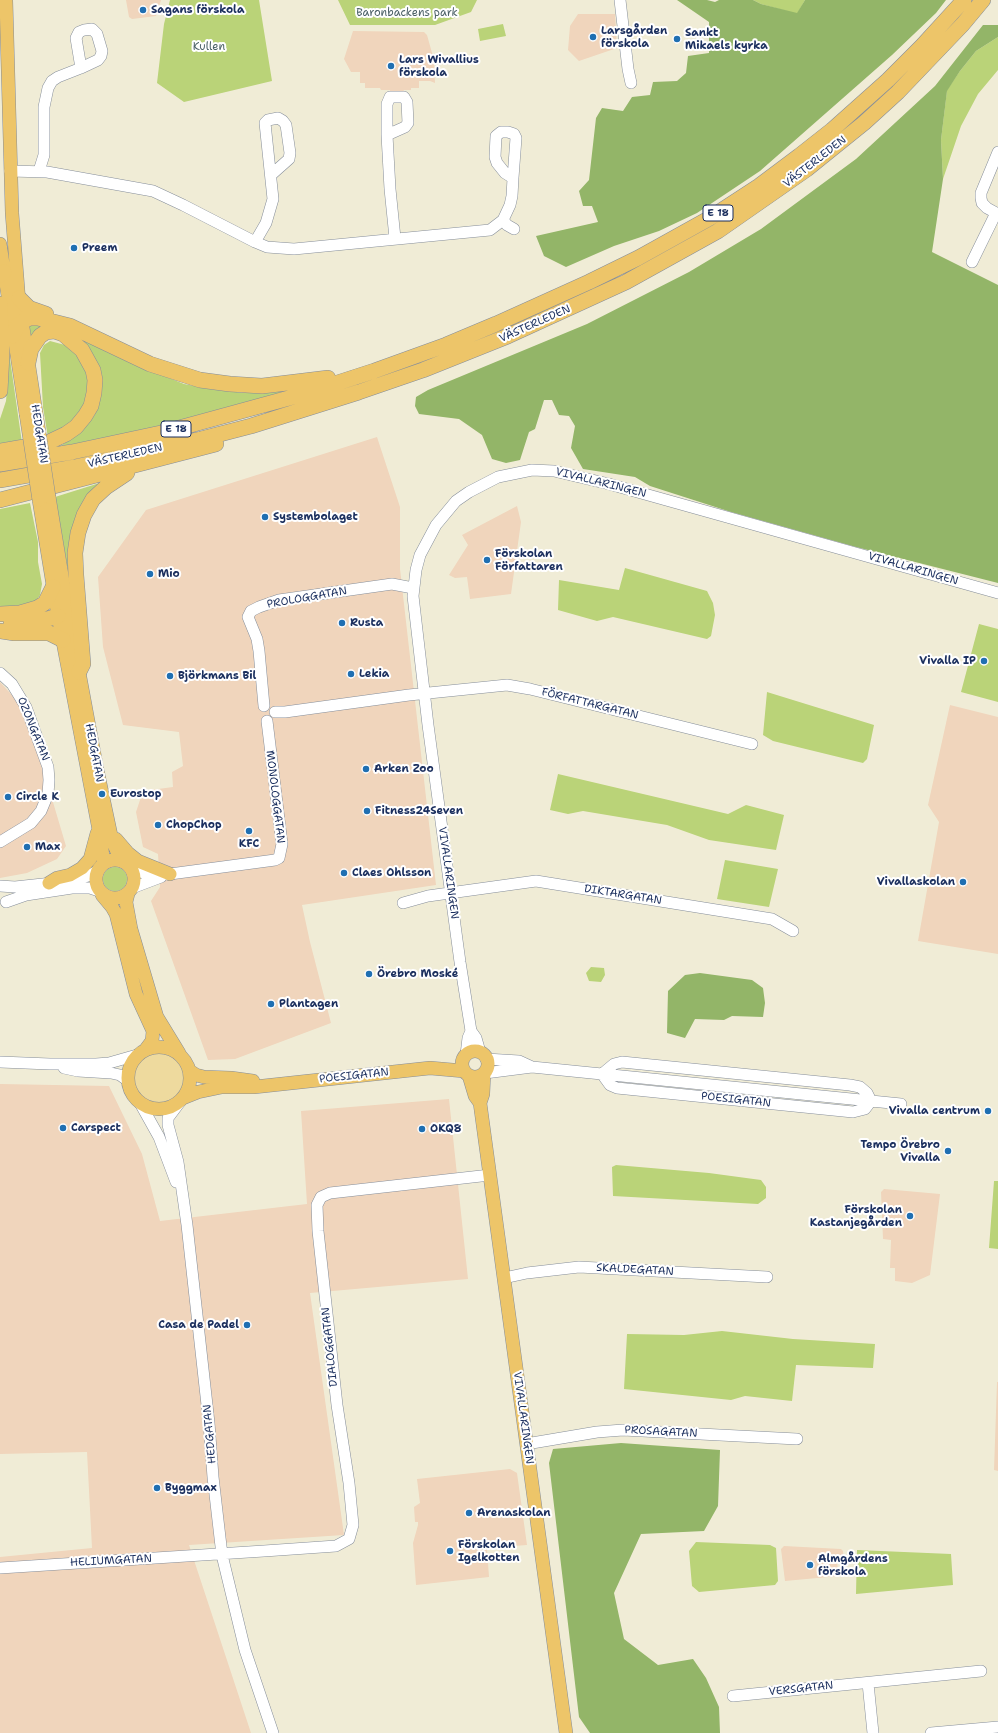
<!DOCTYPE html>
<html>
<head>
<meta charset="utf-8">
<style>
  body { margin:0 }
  canvas { display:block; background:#f0ecd6 }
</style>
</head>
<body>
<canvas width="998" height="1733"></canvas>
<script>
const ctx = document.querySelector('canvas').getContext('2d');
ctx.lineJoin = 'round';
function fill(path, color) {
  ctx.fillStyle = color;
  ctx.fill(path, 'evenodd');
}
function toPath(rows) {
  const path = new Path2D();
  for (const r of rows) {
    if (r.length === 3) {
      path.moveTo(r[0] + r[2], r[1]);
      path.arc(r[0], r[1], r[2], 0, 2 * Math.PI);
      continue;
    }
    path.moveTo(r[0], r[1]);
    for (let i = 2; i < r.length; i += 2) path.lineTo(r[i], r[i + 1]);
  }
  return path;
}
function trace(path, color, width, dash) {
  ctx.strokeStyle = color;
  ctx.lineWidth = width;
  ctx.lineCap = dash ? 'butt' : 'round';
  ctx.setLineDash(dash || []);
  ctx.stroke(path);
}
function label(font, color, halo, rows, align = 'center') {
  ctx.font = font + ' "Shantell Sans",sans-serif';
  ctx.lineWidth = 4;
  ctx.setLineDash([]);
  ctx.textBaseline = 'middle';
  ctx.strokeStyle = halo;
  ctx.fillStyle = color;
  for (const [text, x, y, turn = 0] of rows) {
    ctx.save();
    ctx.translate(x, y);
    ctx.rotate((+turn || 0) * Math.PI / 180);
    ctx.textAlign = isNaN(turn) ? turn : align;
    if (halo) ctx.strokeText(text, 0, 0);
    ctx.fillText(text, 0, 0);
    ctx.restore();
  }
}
fill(toPath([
  [126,0,161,0,156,16,132,19,129,17],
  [578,14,615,14,617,48,579,61,568,50,570,26],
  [353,31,424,32,427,35,434,60,435,83,430,81,419,81,419,88,411,88,411,90,404,90,403,92,390,92,390,90,381,90,380,88,365,88,365,83,360,83,360,72,351,72,344,59],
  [377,437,400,507,400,569,436,885,302,905,310,942,331,1023,235,1059,208,1060,151,901,160,887,158,854,143,847,136,812,143,791,173,787,172,772,183,766,179,732,123,725,103,647,98,577,146,510],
  [517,506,521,522,511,594,470,599,467,577,455,578,449,575,468,545,462,535],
  [0,682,22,706,39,755,66,846,57,859,27,873,0,878],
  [950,705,998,717,998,954,918,941,939,822,928,805],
  [0,1084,109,1086,142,1154,160,1221,307,1204,301,1111,449,1099,468,1279,310,1293,344,1535,189,1545,251,1733,0,1733,0,1557,92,1548,87,1452,0,1454],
  [884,1189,940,1194,930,1275,912,1283,895,1281,895,1268,890,1268,891,1240,883,1239,881,1192],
  [997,1382,998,1382,998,1471,994,1470],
  [510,1469,517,1473,527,1545,487,1548,489,1577,416,1585,413,1543,418,1525,418,1522,415,1522,414,1507,420,1503,417,1479],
  [784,1546,841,1549,843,1551,844,1563,837,1563,839,1576,785,1581,781,1549]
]), '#f0d5bc');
fill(toPath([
  [170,0,259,0,272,81,184,102,157,83,164,24],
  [338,0,477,0,471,12,435,25,350,25],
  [753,0,805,0,797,14,761,4],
  [503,24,506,36,480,41,478,29],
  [998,37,998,70,978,94,961,126,943,179,941,140,947,90,960,71,976,51],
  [5,324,22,443,0,447,0,419,6,401,8,378],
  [29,324,48,324,68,331,132,363,184,384,211,389,245,393,290,391,186,421,56,449,80,433,94,416,101,395,99,378,94,360,81,342,70,334,51,328,38,332,31,338],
  [50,341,65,345,76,354,86,369,89,388,81,415,48,438,43,407,40,353,44,345],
  [106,481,83,509,77,622,55,497],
  [30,503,38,542,38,562,42,584,40,595,37,600,21,607,0,607,0,509],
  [625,568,707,591,713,603,715,615,711,636,707,639,613,617,597,621,558,610,559,580,619,590],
  [979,624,998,629,998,702,961,692],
  [767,692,874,725,867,759,863,763,773,741,763,735],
  [558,774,728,814,746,805,784,815,776,850,709,840,667,825,583,811,568,814,550,810],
  [725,860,778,869,769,907,717,899],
  [115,879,12],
  [591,967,604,968,605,975,601,982,589,981,586,973],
  [616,1165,709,1173,761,1180,766,1187,766,1198,758,1204,613,1196,612,1167],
  [994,1181,998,1181,998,1249,989,1248],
  [722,1331,793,1339,875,1344,873,1368,796,1365,792,1401,745,1396,731,1400,624,1389,627,1334,684,1335],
  [696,1542,770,1545,776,1548,778,1581,775,1585,699,1592,692,1586,689,1551],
  [857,1550,951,1554,953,1585,856,1594]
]), '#bad378');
fill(toPath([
  [677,0,707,0,715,2,719,0,753,0,761,4,797,13,805,0,946,0,936,13,892,55,760,171,697,213,659,231,614,246,566,267,544,256,536,236,598,222,592,206,583,206,579,191,589,180,596,118,602,108,623,111,632,97,650,95,653,82,677,81,686,73,688,56,709,53,709,22],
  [983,25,998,25,998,37,976,51,960,71,947,91,941,140,943,179,932,252,998,285,998,583,856,547,731,512,650,486,635,477,583,469,571,448,575,426,569,416,559,415,552,400,544,400,535,429,529,432,520,460,506,463,492,459,482,435,459,419,419,414,415,406,416,397,428,390,587,324,689,272,761,229,856,159,935,86],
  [700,973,752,980,763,988,765,1003,763,1017,732,1016,724,1020,695,1019,685,1038,667,1033,668,991,685,975],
  [621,1443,720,1450,718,1506,704,1531,641,1534,614,1593,624,1639,658,1665,693,1659,706,1678,719,1707,720,1733,590,1733,579,1717,549,1463,553,1449]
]), '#93b568');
fill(toPath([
  [159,1078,26]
]), '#eeda9e');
const minor = toPath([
  [620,0,628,69,631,83],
  [387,135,405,127,408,123,407,102,404,97,390,97,387,104,387,135,390,189,395,238],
  [998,152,981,193,981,198,982,203,987,208,998,214],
  [10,171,47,172,153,191,183,205,255,242,267,247,294,249,490,230,503,220,510,205,512,196,513,178,516,138,514,134,508,132,501,132,496,136,495,157,497,163,505,173,513,178],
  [39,171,44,155,44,107,48,88,52,81,58,77,81,68,98,60,101,56,102,51,97,34,92,29,84,30,79,32,76,38,81,68],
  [503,220,507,225,514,229],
  [255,242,266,223,273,199,265,123,268,120,278,118,283,121,286,125,290,153,289,159,271,175],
  [972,262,996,213],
  [0,673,12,684,26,707,48,767,49,780,48,794,41,811,31,823,0,842],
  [264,706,259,651,257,639,248,617,251,611,259,607,279,600,378,586,392,584,413,588],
  [275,712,285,712,409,695,507,685,530,689,752,744],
  [131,869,147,874,170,874,275,860,279,858,282,844,267,721],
  [0,886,15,887,71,881,88,876,97,871],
  [132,888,161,877],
  [6,902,26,895,72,888,90,888,99,891],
  [403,903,428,896,536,881,772,919,793,931],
  [480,1052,476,1038,471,1031,460,962,428,725,413,596,416,570,420,555,436,525,456,501,469,492,498,477,532,470,554,471,609,484,998,593],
  [466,1055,468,1038,471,1031],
  [486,1059,519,1061,532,1067,901,1104],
  [0,1062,50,1064,96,1064,109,1063,137,1055],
  [622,1062,850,1085,860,1087,867,1093,871,1101,865,1109,853,1112,617,1088,610,1085,602,1074,614,1064,622,1062],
  [64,1068,78,1071,111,1073,120,1075,127,1080],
  [485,1073,532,1067],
  [180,1102,168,1118,168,1125,178,1162,187,1225,209,1423,213,1477,222,1555,245,1650,273,1733],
  [140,1103,159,1137,176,1182],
  [504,1278,527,1273,579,1267,767,1277],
  [526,1444,597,1432,623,1430,797,1439],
  [0,1568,264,1551,336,1546,349,1539,353,1525,349,1483,337,1405,318,1231,317,1205,321,1197,330,1193,490,1175],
  [868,1683,873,1733],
  [733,1696,981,1671],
  [931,1733,998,1727]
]);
const major = toPath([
  [6,0,12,213,19,302,36,412],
  [0,244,26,414],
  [49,497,69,618,97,769,112,840,121,861],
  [39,500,58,616,98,825,103,856,103,864],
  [116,839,128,853,138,861,170,874],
  [115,879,19],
  [49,883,57,878,70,875,82,868,90,859,97,833],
  [128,894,126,902,131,929,157,1017,179,1053],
  [102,895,112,907,116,914,136,994,153,1031,152,1041,146,1049],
  [159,1078,31],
  [475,1064,13],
  [190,1071,196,1075,204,1077,231,1078,253,1081],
  [484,1073,483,1094,480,1103,566,1733],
  [469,1076,475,1096,480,1103],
  [183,1098,198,1092,222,1087,254,1087,430,1068,464,1071]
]);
const highway = toPath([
  [0,275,4,272],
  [19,298,29,308,46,314],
  [0,304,2,354,0,391],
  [13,336,18,325,25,320,30,318,38,318,70,326,150,364,200,380,230,384,262,386,328,378],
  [0,451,47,443,66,434,76,427,85,416,91,406,94,393,95,380,93,370,82,350,63,334,54,331,46,332,40,336,31,349,28,363],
  [0,464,72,452,161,433,300,395,374,371,446,345,496,324,589,282,638,258,710,218,759,186,799,156,832,130,888,80,922,46,964,0],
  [0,480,75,467,201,439,251,426,359,392,423,370,508,336,626,282,718,231,807,169,864,123,898,92,963,24,983,0],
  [0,500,216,444],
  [0,614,20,613,37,608,45,603,53,587],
  [11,623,44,620,58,616],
  [0,631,14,633,49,633,63,640],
  [79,672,83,664,76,575,75,553,78,533,84,515,93,499,106,487,127,473]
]);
trace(minor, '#868e9a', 12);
trace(major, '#868e9a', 14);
trace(highway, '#868e9a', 16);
trace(minor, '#fff', 11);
trace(major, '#edc569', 13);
trace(highway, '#edc569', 15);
const majorBridge = toPath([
  [36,412,49,497],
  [26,414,39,500]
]);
trace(majorBridge, '#868e9a', 14, []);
trace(majorBridge, '#edc569', 13);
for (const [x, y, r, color] of [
  [143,10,4,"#1f6fb2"],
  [593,37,4,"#1f6fb2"],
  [677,39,4,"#1f6fb2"],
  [391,66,4,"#1f6fb2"],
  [74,248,4,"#1f6fb2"],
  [265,517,4,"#1f6fb2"],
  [487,560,4,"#1f6fb2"],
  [150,574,4,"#1f6fb2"],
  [342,623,4,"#1f6fb2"],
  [984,661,4,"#1f6fb2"],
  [351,674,4,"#1f6fb2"],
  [170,676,4,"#1f6fb2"],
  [366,769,4,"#1f6fb2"],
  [102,794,4,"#1f6fb2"],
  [8,797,4,"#1f6fb2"],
  [367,811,4,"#1f6fb2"],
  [158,825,4,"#1f6fb2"],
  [249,831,4,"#1f6fb2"],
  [27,847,4,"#1f6fb2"],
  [344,873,4,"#1f6fb2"],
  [963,882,4,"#1f6fb2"],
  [369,974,4,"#1f6fb2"],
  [271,1004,4,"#1f6fb2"],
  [988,1111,4,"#1f6fb2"],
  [63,1128,4,"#1f6fb2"],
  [422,1129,4,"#1f6fb2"],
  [948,1151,4,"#1f6fb2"],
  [910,1216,4,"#1f6fb2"],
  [247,1325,4,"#1f6fb2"],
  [157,1488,4,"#1f6fb2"],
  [469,1513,4,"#1f6fb2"],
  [450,1551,4,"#1f6fb2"],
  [810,1565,4,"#1f6fb2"]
]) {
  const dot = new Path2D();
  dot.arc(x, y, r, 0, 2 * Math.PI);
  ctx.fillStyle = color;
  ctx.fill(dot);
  trace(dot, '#fff', 1.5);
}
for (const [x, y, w] of [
  [718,213,30],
  [176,429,30]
]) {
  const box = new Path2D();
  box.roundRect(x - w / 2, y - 8, w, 16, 3);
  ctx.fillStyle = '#fff';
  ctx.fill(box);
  trace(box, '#1b2f5e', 1);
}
label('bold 10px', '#1b2f5e', null, [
  ["E 18",718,213],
  ["E 18",176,429]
]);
label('bold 11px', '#1b2f5e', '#fff', [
  ["Sagans förskola",151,10],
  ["Larsgården",601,31],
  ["förskola",601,44],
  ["Sankt",685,33],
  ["Mikaels kyrka",685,46],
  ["Lars Wivallius",399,60],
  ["förskola",399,73],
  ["Preem",82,248],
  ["Systembolaget",273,517],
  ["Förskolan",495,554],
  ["Författaren",495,567],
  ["Mio",158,574],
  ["Rusta",350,623],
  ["Vivalla IP",976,661,"right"],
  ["Lekia",359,674],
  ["Björkmans Bil",178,676],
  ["Arken Zoo",374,769],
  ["Eurostop",110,794],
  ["Circle K",16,797],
  ["Fitness24Seven",375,811],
  ["ChopChop",166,825],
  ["KFC",249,844,"center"],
  ["Max",35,847],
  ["Claes Ohlsson",352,873],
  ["Vivallaskolan",955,882,"right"],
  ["Örebro Moské",377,974],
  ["Plantagen",279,1004],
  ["Vivalla centrum",980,1111,"right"],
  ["Carspect",71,1128],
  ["OKQ8",430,1129],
  ["Tempo Örebro",940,1145,"right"],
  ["Vivalla",940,1158,"right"],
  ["Förskolan",902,1210,"right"],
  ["Kastanjegården",902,1223,"right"],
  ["Casa de Padel",239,1325,"right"],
  ["Byggmax",165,1488],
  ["Arenaskolan",477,1513],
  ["Förskolan",458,1545],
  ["Igelkotten",458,1558],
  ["Almgårdens",818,1559],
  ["förskola",818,1572]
], 'left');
label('11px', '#4b6066', '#fff', [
  ["Baronbackens park",407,13],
  ["Kullen",209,47]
]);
label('11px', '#1b2f5e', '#fff', [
  ["VÄSTERLEDEN",815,162,-38],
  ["VÄSTERLEDEN",535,324,-24],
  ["HEDGATAN",39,434,81],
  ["VÄSTERLEDEN",125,456,-13],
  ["VIVALLARINGEN",601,483,14],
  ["VIVALLARINGEN",913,569,16],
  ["PROLOGGATAN",307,598,-10],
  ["FÖRFATTARGATAN",590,704,14],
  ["OZONGATAN",33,729,68],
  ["HEDGATAN",94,753,79],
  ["MONOLOGGATAN",275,797,83],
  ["VIVALLARINGEN",448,873,82],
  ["DIKTARGATAN",623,895,9],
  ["POESIGATAN",354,1076,-6],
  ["POESIGATAN",736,1100,6],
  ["SKALDEGATAN",635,1270,3],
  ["DIALOGGATAN",330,1347,-96],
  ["VIVALLARINGEN",523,1418,82],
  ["PROSAGATAN",661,1432,3],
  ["HEDGATAN",210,1434,-95],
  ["HELIUMGATAN",111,1561,-3],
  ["VERSGATAN",801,1689,-6]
]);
</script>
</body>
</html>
